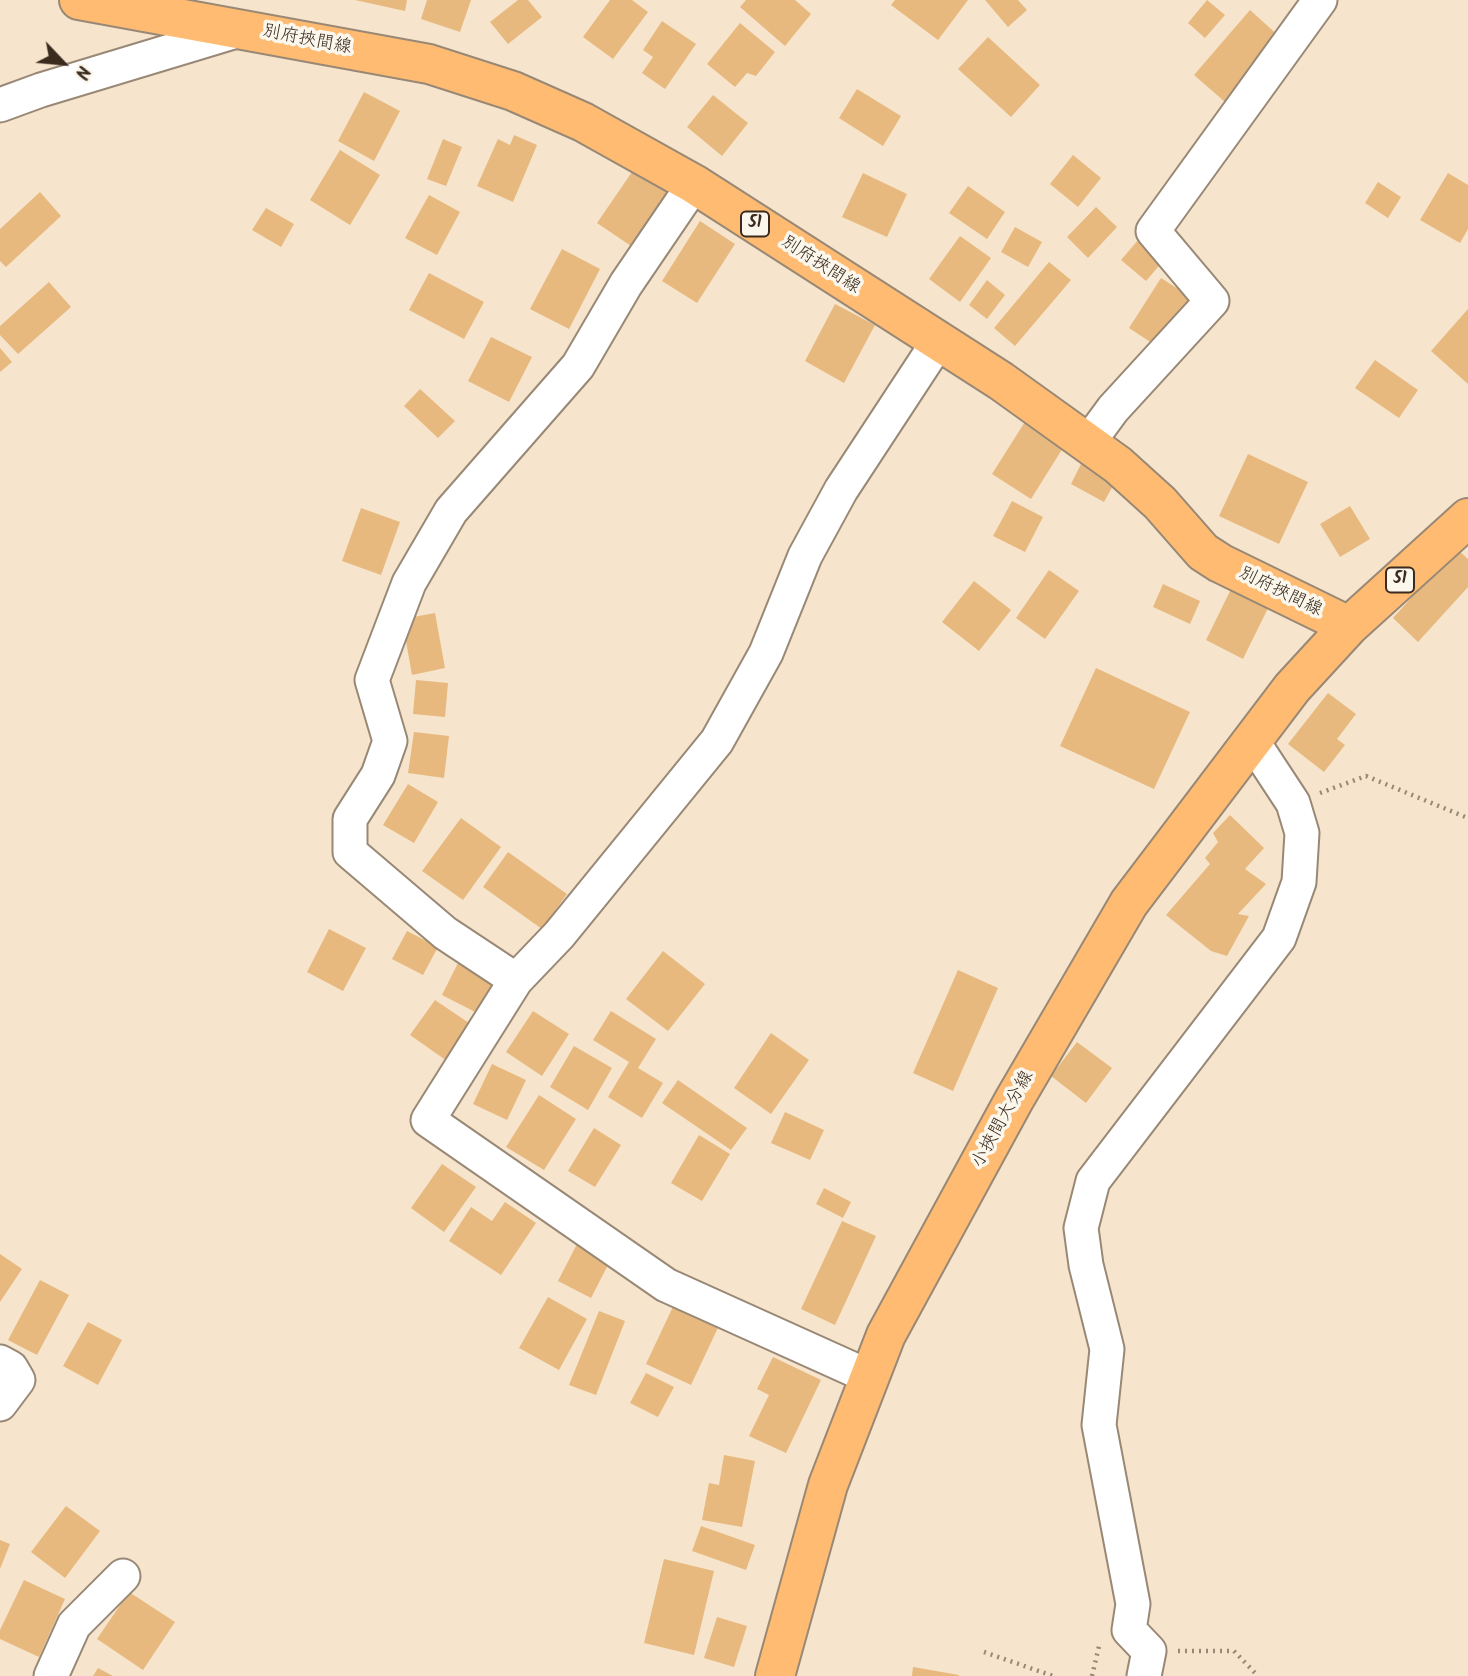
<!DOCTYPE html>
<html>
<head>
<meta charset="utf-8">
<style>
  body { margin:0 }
  #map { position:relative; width:1468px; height:1676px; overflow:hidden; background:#f6e5cc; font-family:Kalam,sans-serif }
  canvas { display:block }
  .north { position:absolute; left:28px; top:28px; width:70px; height:70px; -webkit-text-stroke:5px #fbf7ec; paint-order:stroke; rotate:116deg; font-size:19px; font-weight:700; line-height:28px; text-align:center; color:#3b2a1e }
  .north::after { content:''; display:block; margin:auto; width:24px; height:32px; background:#3b2a1e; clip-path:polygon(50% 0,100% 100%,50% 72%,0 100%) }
</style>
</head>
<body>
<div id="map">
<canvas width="1468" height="1676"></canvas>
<div class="north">N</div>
</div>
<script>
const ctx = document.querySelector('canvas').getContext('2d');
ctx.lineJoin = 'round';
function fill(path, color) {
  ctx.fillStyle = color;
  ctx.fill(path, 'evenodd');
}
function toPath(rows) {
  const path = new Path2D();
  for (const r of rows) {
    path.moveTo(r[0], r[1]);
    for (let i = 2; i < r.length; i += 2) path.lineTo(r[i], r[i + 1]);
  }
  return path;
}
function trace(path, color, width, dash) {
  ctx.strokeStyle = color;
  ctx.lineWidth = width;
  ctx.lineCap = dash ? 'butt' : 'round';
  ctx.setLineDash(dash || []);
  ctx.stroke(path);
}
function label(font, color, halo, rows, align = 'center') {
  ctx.font = font + ' Kalam,"Klee One",sans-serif';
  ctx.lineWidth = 7;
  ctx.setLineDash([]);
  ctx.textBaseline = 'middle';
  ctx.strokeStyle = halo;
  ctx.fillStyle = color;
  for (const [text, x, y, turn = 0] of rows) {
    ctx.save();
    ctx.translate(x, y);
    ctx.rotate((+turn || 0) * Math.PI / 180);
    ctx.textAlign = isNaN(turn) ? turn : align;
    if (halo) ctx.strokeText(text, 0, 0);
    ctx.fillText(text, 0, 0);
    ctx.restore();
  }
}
fill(toPath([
  [355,0,407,0,405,11],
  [427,0,471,0,460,32,421,19],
  [518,0,528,0,542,17,508,44,490,22],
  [610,0,632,0,648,12,613,59,583,37],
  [746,0,795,0,811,14,785,46,740,7],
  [895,0,968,0,938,40,891,5],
  [985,0,1018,0,1027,10,1008,27],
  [1207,0,1225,15,1205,38,1188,23],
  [1250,10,1281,38,1225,102,1194,75],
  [662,21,696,44,665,89,642,73,653,57,643,50],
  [740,23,775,52,756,76,747,73,735,87,707,64],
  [988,37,1040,85,1011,117,958,69],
  [857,89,901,116,883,146,839,118],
  [364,92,400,111,374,161,338,141],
  [713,95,748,123,722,156,687,127],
  [514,135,537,145,513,202,477,186,498,139,510,145],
  [443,139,462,147,446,186,427,179],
  [340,150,380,175,350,225,310,200],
  [1073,155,1101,178,1078,207,1050,184],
  [634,169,671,194,634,248,597,223],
  [863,173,907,194,887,237,842,217],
  [1448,173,1468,185,1468,229,1460,243,1420,220],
  [1378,182,1401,197,1388,218,1365,203],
  [968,186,1005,212,987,239,949,213],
  [40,192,61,216,6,267,0,261,0,229],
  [429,195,460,212,437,255,405,238],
  [1096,207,1117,227,1088,258,1067,237],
  [266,208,294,224,281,247,252,230],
  [700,221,735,244,697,303,662,281],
  [1015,227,1042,242,1028,267,1001,252],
  [960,236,991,258,960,302,929,279],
  [1139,239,1164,260,1146,281,1121,260],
  [562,249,600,269,569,329,530,309],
  [1049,262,1071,280,1015,346,994,328],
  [429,273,484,302,464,339,409,310],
  [1161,278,1197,301,1164,351,1129,328],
  [987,280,1005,295,987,319,969,305],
  [49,282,71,307,18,354,0,335,0,326],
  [835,304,875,325,844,383,805,361],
  [1468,309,1468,384,1431,351],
  [491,337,532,357,509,402,468,381],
  [0,348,12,362,0,372],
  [1375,360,1418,390,1399,418,1355,388],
  [420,389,455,421,438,438,404,406],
  [1033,409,1071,435,1031,499,992,474],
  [1248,454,1308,482,1279,544,1219,516],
  [1085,456,1119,475,1104,502,1071,484],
  [1012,501,1043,517,1025,552,993,536],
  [1350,506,1370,539,1340,557,1320,524],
  [361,508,400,522,381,575,342,561],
  [1456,548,1468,559,1468,587,1418,642,1393,618],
  [1049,570,1079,591,1045,639,1016,618],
  [974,581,1011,610,979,651,942,622],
  [1235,581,1272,600,1243,659,1206,640],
  [1163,584,1200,601,1190,624,1153,607],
  [435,613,445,668,412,675,402,619],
  [1096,668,1190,712,1154,789,1060,746],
  [416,680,448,683,445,717,413,714],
  [1328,693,1356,714,1337,739,1345,745,1324,772,1288,744],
  [414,732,449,736,444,778,408,773],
  [408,784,438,802,414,843,383,825],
  [1230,815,1264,848,1245,869,1266,884,1238,914,1249,916,1227,956,1211,951,1166,915,1210,864,1205,858,1218,842,1213,833],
  [461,818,501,847,463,900,422,871],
  [508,852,567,894,542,929,483,887],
  [329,929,366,948,343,991,307,972],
  [407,931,438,947,423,975,392,959],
  [663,951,705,984,668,1031,626,999],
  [458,963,495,982,479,1014,442,995],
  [958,970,998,988,953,1091,913,1073],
  [435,1000,472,1025,447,1061,410,1035],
  [533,1011,569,1034,542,1076,506,1052],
  [611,1011,656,1039,638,1068,663,1083,642,1118,608,1097,629,1062,593,1040],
  [771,1033,809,1060,771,1114,734,1088],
  [1077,1042,1112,1068,1086,1103,1051,1076],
  [574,1046,612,1068,588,1110,550,1087],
  [492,1064,526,1080,507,1120,473,1104],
  [678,1080,747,1128,731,1150,662,1103],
  [539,1095,576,1119,544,1170,506,1147],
  [785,1112,824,1130,810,1160,771,1143],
  [594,1128,621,1145,595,1187,568,1171],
  [699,1135,730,1154,702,1201,671,1183],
  [442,1164,476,1187,444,1232,411,1208],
  [824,1188,851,1202,843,1218,816,1204],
  [505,1202,536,1223,501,1275,449,1241,471,1207,492,1221],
  [842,1221,876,1236,835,1325,801,1309],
  [578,1242,611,1259,591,1298,558,1281],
  [0,1254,22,1269,0,1302],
  [40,1280,69,1295,37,1355,8,1340],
  [678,1296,723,1317,691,1385,646,1364],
  [548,1297,587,1319,559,1370,519,1348],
  [599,1311,625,1321,596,1395,569,1385],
  [88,1322,122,1340,98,1385,63,1366],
  [773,1357,821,1380,786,1453,749,1436,769,1395,757,1389],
  [646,1373,674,1387,658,1417,630,1403],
  [724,1455,755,1461,742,1527,702,1520,709,1483,719,1485],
  [66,1506,100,1531,65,1578,31,1552],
  [701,1526,755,1545,746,1570,692,1551],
  [0,1540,10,1544,0,1569],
  [664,1559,714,1571,694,1655,644,1643],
  [24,1580,65,1599,39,1657,0,1639,0,1630],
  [129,1592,175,1622,143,1670,97,1639],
  [717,1617,747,1626,734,1667,704,1658],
  [913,1667,959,1675,959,1676,912,1676],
  [98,1668,113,1676,93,1676]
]), '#e7b97f');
const minor = toPath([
  [0,105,41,90,243,29],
  [1088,443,1113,409,1212,301,1153,231,1320,0],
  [516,980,445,933,350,852,350,819,378,775,390,741,372,680,409,583,451,511,578,366,626,284,694,184],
  [0,1362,11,1368,18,1380,0,1404],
  [870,1377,666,1285,428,1120,516,980,559,935,717,741,766,653,805,556,841,490,938,342],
  [51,1676,74,1625,123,1576],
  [1144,1676,1149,1651,1129,1630,1133,1604,1099,1425,1107,1349,1086,1265,1081,1228,1093,1181,1279,938,1299,882,1302,833,1293,803,1251,739]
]);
const major = toPath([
  [79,0,429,64,513,91,583,122,694,184,1001,381,1118,465,1160,503,1203,552,1220,563,1349,626],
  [775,1676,828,1485,886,1335,1014,1100,1129,903,1292,688,1349,626,1468,518]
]);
trace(minor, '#988875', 37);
trace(major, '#988875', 42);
trace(toPath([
  [1320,793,1366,776,1468,818],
  [1178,1651,1234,1651,1258,1676],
  [984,1652,1053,1676],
  [1092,1676,1100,1642]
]), '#988875', 4.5, [2, 5]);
trace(minor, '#fff', 33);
trace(major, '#febb71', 38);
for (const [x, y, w] of [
  [755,224,28],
  [1400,580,28]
]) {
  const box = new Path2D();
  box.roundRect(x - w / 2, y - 12.5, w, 25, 5);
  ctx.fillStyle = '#fbf7ec';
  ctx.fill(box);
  trace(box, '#3b2a1e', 2);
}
label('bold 16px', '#3b2a1e', null, [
  ["51",755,224],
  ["51",1400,580]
]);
label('18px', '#3b2a1e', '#fbf7ec', [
  ["別府挾間線",307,41,11],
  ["別府挾間線",820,266,33],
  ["別府挾間線",1280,593,26],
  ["小挾間大分線",1004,1120,-61]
]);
</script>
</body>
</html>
